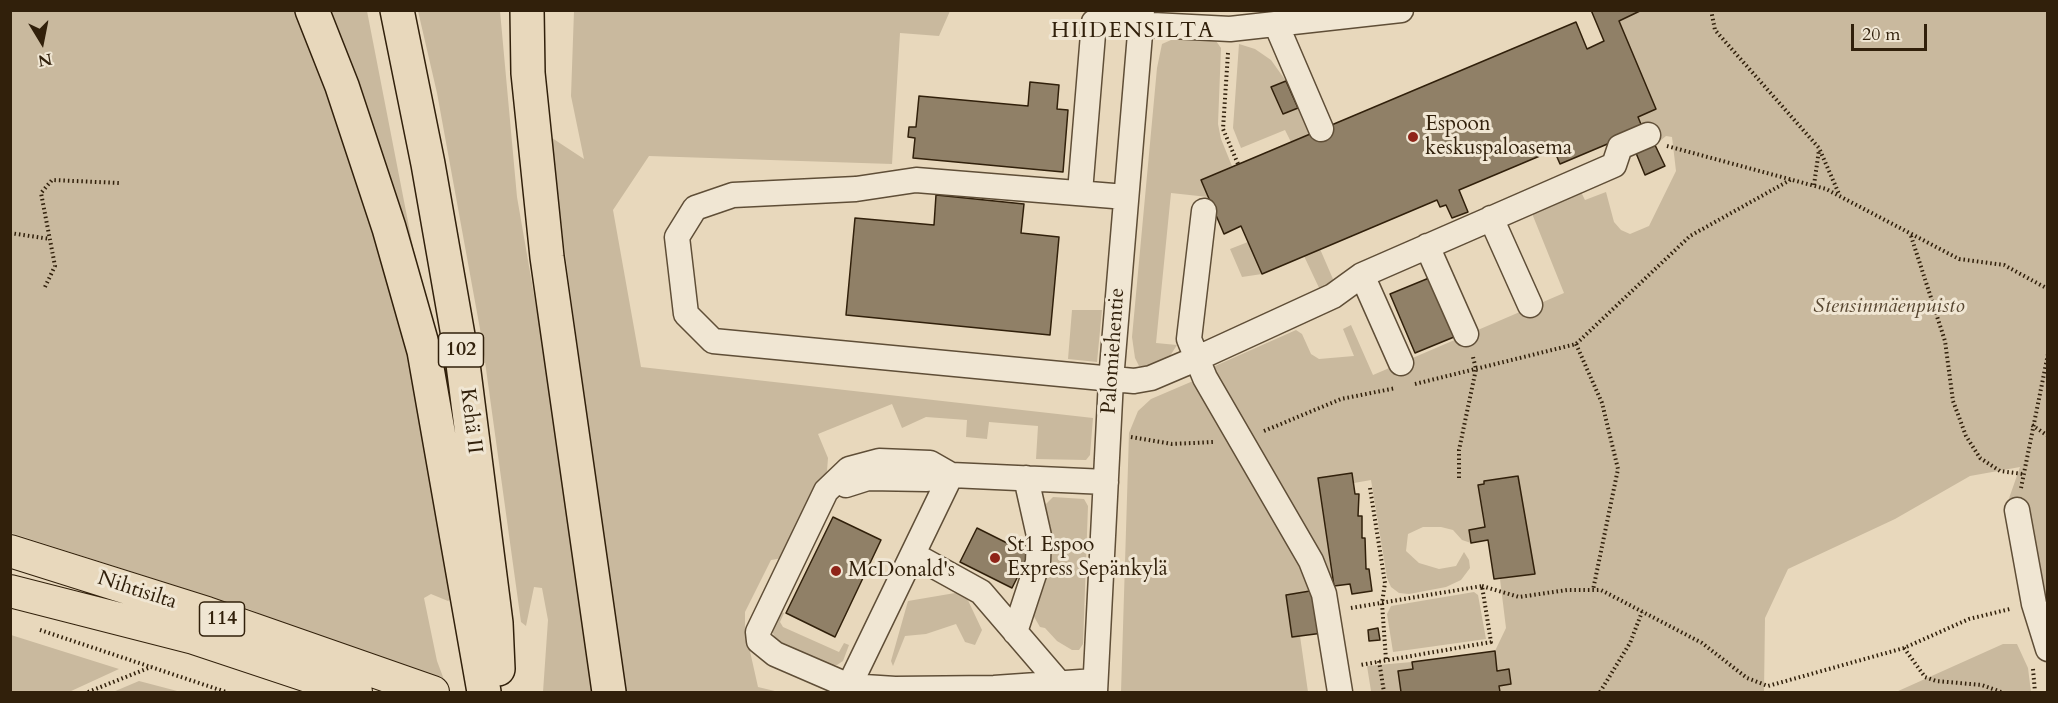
<!DOCTYPE html>
<html>
<head>
<meta charset="utf-8">
<style>
  body { margin:0 }
  #map { position:relative; width:2058px; height:703px; overflow:hidden; background:#e8d8bc; font-family:Cardo,serif }
  canvas { display:block }
  .frame { position:absolute; inset:0; border:12px solid #31200b; pointer-events:none }
  .north { position:absolute; left:12px; top:12px; width:60px; height:60px; -webkit-text-stroke:4px #f0e6d3; paint-order:stroke; rotate:170deg; font-size:16px; font-weight:700; line-height:24px; text-align:center; color:#31200b }
  .north::after { content:''; display:block; margin:auto; width:21px; height:27px; background:#31200b; clip-path:polygon(50% 0,100% 100%,50% 72%,0 100%) }
  .scale { position:absolute; left:1851px; top:24px; width:76px; height:27px; box-sizing:border-box; border:3px solid #31200b; border-top:0; padding-left:8px; font-size:18px; line-height:21px; white-space:nowrap; color:#31200b; -webkit-text-stroke:4px #f0e6d3; paint-order:stroke }
</style>
</head>
<body>
<div id="map">
<canvas width="2058" height="703"></canvas>
<div class="frame"></div>
<div class="north">N</div>
<div class="scale">20 m</div>
</div>
<script>
const ctx = document.querySelector('canvas').getContext('2d');
ctx.lineJoin = 'round';
function fill(path, color) {
  ctx.fillStyle = color;
  ctx.fill(path, 'evenodd');
}
function toPath(rows) {
  const path = new Path2D();
  for (const r of rows) {
    path.moveTo(r[0], r[1]);
    for (let i = 2; i < r.length; i += 2) path.lineTo(r[i], r[i + 1]);
  }
  return path;
}
function trace(path, color, width, dash) {
  ctx.strokeStyle = color;
  ctx.lineWidth = width;
  ctx.lineCap = dash ? 'butt' : 'round';
  ctx.setLineDash(dash || []);
  ctx.stroke(path);
}
function label(font, color, halo, rows, align = 'center') {
  ctx.font = font + ' Cardo,serif';
  ctx.lineWidth = 6;
  ctx.setLineDash([]);
  ctx.textBaseline = 'middle';
  ctx.strokeStyle = halo;
  ctx.fillStyle = color;
  for (const [text, x, y, turn = 0] of rows) {
    ctx.save();
    ctx.translate(x, y);
    ctx.rotate((+turn || 0) * Math.PI / 180);
    ctx.textAlign = isNaN(turn) ? turn : align;
    if (halo) ctx.strokeText(text, 0, 0);
    ctx.fillText(text, 0, 0);
    ctx.restore();
  }
}
fill(toPath([
  [1642,10,2047,11,2047,604,2006,507,2020,467,1970,476,1895,519,1788,569,1765,618,1764,692,1500,692,1499,686,1511,684,1509,669,1497,671,1495,651,1506,628,1500,579,1535,573,1518,476,1484,481,1484,484,1478,485,1485,527,1469,530,1471,543,1462,540,1453,530,1441,527,1423,527,1408,534,1406,551,1419,563,1439,569,1456,566,1464,552,1469,560,1470,568,1461,580,1446,587,1409,594,1399,593,1391,587,1387,578,1371,480,1354,483,1352,473,1319,478,1334,586,1214,376,1215,366,1296,330,1302,334,1311,354,1319,359,1354,356,1343,329,1351,325,1373,375,1564,293,1531,211,1580,190,1585,200,1606,192,1614,222,1621,230,1630,234,1649,226,1676,171,1672,137,1666,136,1655,145,1638,117,1656,109,1619,21],
  [11,11,302,11,366,204,415,376,454,597,448,601,431,594,424,598,437,661,446,685,335,647,251,610,11,533],
  [326,11,367,11,425,309],
  [418,11,500,11,517,197,564,468,593,692,543,692,548,620,542,588,534,587,526,626,521,622,482,340,437,93],
  [574,11,950,11,939,36,900,33,892,164,649,156,613,210,641,367,1093,418,1090,455,1086,460,1036,459,1038,426,989,422,987,439,966,437,967,420,926,417,902,428,892,404,818,434,828,458,827,471,783,558,771,560,745,612,745,629,758,687,779,692,625,692,549,136,584,159,571,96],
  [1180,36,1216,41,1221,48,1218,124,1221,139,1232,166,1201,180,1208,197,1171,193,1156,343,1177,345,1170,356,1156,365,1147,368,1139,366,1135,358,1132,337,1157,68,1162,44],
  [1239,44,1255,49,1271,60,1286,81,1271,87,1282,114,1298,108,1309,134,1291,142,1285,130,1241,148,1233,128],
  [1248,242,1262,274,1242,277,1230,249],
  [1320,249,1336,286,1321,292,1304,256],
  [1072,310,1102,310,1097,362,1068,359],
  [1193,381,1200,383,1316,590,1286,595,1292,637,1300,636,1308,692,1121,692,1129,433,1138,411,1151,399],
  [1053,497,1084,499,1088,506,1083,644,1079,650,1072,650,1057,641,1045,628,1040,627,1033,615,1036,592,1044,587,1051,527,1042,515,1045,505],
  [961,592,965,594,982,630,975,645,965,642,956,624,926,634,905,636,893,666,891,661,908,601],
  [1474,592,1478,595,1486,639,1393,652,1387,614,1391,606],
  [778,611,784,613,780,622,783,627,839,652,844,643,849,645,843,661,837,665,829,665,776,640,772,631],
  [10,635,11,635,119,669,69,692,11,692],
  [2003,644,2017,644,2028,668,2031,692,1896,692],
  [1412,662,1413,669,1398,671,1401,692,1363,692,1371,691,1367,666],
  [139,681,181,692,113,692]
]), '#c9b99e');
const building = toPath([
  [1591,10,1642,10,1619,21,1656,109,1638,117,1643,129,1560,164,1554,150,1459,190,1468,212,1452,218,1446,205,1440,207,1437,200,1262,274,1241,226,1224,234,1201,180,1576,22,1587,49,1604,41,1591,10],
  [1286,81,1298,108,1283,114,1271,87,1286,81],
  [1030,82,1059,85,1057,109,1068,110,1063,172,913,158,915,138,908,137,909,127,916,127,919,96,1028,106,1030,82],
  [1655,145,1665,166,1645,175,1636,153,1655,145],
  [936,195,1024,204,1021,233,1059,237,1050,335,846,315,855,218,934,225,936,195],
  [1429,278,1454,337,1415,353,1390,294,1429,278],
  [1352,473,1355,494,1359,494,1358,516,1362,516,1362,538,1365,538,1366,569,1369,569,1372,591,1352,594,1350,584,1334,586,1318,478,1352,473],
  [1518,476,1535,574,1494,579,1488,540,1471,543,1469,530,1485,527,1478,485,1484,484,1484,481,1518,476],
  [833,517,881,540,835,637,786,613,833,517],
  [977,528,1029,554,1012,588,960,562,977,528],
  [1316,590,1323,633,1292,637,1286,595,1316,590],
  [1378,628,1380,640,1369,641,1368,630,1378,628],
  [1495,651,1497,671,1509,669,1511,684,1499,686,1500,692,1401,692,1398,671,1413,669,1412,662,1495,651]
]);
fill(building, '#908067');
trace(building, '#31200b', 1.5);
const minor = toPath([
  [1276,24,1321,129],
  [1080,192,1094,22,1230,29,1401,10],
  [1126,197,916,180,856,189,733,195,695,208,677,237,686,314,713,341,1134,381,1151,378,1198,358,1333,296,1362,275,1614,165,1620,147,1648,135],
  [1204,211,1189,339,1205,378,1311,561,1324,594,1340,692],
  [1491,218,1530,305],
  [1427,246,1466,334],
  [1362,275,1401,363],
  [951,475,930,463,879,461,849,469,826,491,758,632,759,641,775,654,849,686,895,689,994,688,1095,681],
  [846,485,868,478,927,479,951,475,1106,482],
  [2017,510,2034,604,2048,649],
  [914,555,981,592,1060,684],
  [1015,632,1038,562,1039,536,1026,478],
  [849,686,951,475],
  [1095,692,1111,380,1142,10]
]);
const major = toPath([
  [10,551,207,613,433,692],
  [10,591,194,638,356,692]
]);
const highway = toPath([
  [312,10,342,86,389,228,424,351,484,692],
  [397,10,428,164,463,364,496,623,498,669],
  [527,10,528,73,547,257,609,692]
]);
trace(minor, '#5f4e37', 27);
trace(major, '#31200b', 34);
trace(highway, '#31200b', 36);
trace(toPath([
  [1711,10,1715,30,1819,148,1839,194],
  [1228,53,1223,129,1238,164],
  [1667,146,1826,189,1959,259,2004,265,2048,289],
  [1814,185,1819,150],
  [10,233,50,239],
  [1911,236,1945,341,1953,401,1966,436,1980,458,2000,471,2023,474],
  [45,287,55,266,41,193,52,180,120,183],
  [1576,344,1602,403,1618,469,1593,590],
  [1415,384,1576,344,1690,236,1792,179],
  [2032,425,2048,436],
  [1264,431,1341,399,1396,388],
  [1131,437,1172,444,1213,442],
  [1459,478,1459,450,1476,369,1473,357],
  [1370,488,1385,583,1382,603,1386,660],
  [2021,488,2048,354],
  [1482,586,1519,597,1567,590,1601,590,1702,643,1747,678,1768,686,1904,648,1969,619,2010,609],
  [1351,608,1482,586,1491,642,1360,665],
  [40,630,226,692],
  [1904,648,1925,677,1936,681,1982,685,2001,692],
  [1379,661,1384,692],
  [2033,669,2035,692],
  [88,692,151,667],
  [1600,692,1630,643,1642,612]
]), '#31200b', 4, [1.5, 3]);
trace(minor, '#f0e6d3', 24);
trace(major, '#e8d8bc', 32);
trace(highway, '#e8d8bc', 33);
for (const [x, y, r, color] of [
  [1413,137,6,"#8f2418"],
  [995,558,6,"#8f2418"],
  [836,571,6,"#8f2418"]
]) {
  const dot = new Path2D();
  dot.arc(x, y, r, 0, 2 * Math.PI);
  ctx.fillStyle = color;
  ctx.fill(dot);
  trace(dot, '#f0e6d3', 2);
}
for (const [x, y, w] of [
  [461,350,45],
  [222,619,45]
]) {
  const box = new Path2D();
  box.roundRect(x - w / 2, y - 17, w, 34, 4.5);
  ctx.fillStyle = '#f0e6d3';
  ctx.fill(box);
  trace(box, '#31200b', 1.5);
}
label('bold 20px', '#31200b', null, [
  ["102",461,350],
  ["114",222,619]
]);
label('21px', '#31200b', '#f0e6d3', [
  ["Espoon",1425,125],
  ["keskuspaloasema",1425,149],
  ["St1 Espoo",1007,546],
  ["Express Sepänkylä",1007,570],
  ["McDonald's",848,571]
], 'left');
label('italic 21px', '#574630', '#f0e6d3', [
  ["Stensinmäenpuisto",1889,307]
]);
label('21px', '#31200b', '#f0e6d3', [
  ["Palomiehentie",1114,351,-86],
  ["Kehä II",470,421,83],
  ["Nihtisilta",137,591,18]
]);
ctx.letterSpacing = '1.5px';
label('22px', '#31200b', '#f0e6d3', [
  ["HIIDENSILTA",1133,32]
]);
ctx.letterSpacing = '0px';
</script>
</body>
</html>
